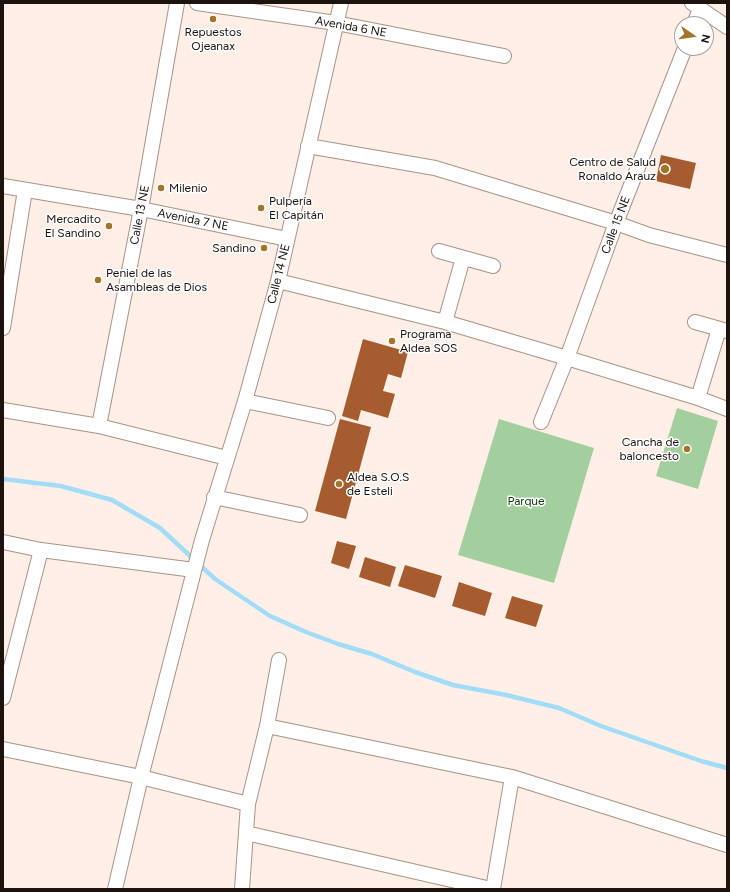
<!DOCTYPE html>
<html>
<head>
<meta charset="utf-8">
<style>
  body { margin:0 }
  #map { position:relative; width:730px; height:892px; overflow:hidden; background:#ffefe7; font-family:Figtree,sans-serif }
  canvas { display:block }
  .frame { position:absolute; inset:0; border:4px solid #1c130f; pointer-events:none }
  .north { position:absolute; left:674px; top:16px; width:40px; height:40px; box-sizing:border-box; background:#fff; border:1px solid #a4a19f; border-radius:50%; rotate:103deg; font-size:11px; font-weight:700; line-height:16px; text-align:center; color:#1c130f }
  .north::after { content:''; display:block; margin:auto; width:14px; height:18px; background:#a47528; clip-path:polygon(50% 0,100% 100%,50% 72%,0 100%) }
</style>
</head>
<body>
<div id="map">
<canvas width="730" height="892"></canvas>
<div class="frame"></div>
<div class="north">N</div>
</div>
<script>
const ctx = document.querySelector('canvas').getContext('2d');
ctx.lineJoin = 'round';
function fill(path, color) {
  ctx.fillStyle = color;
  ctx.fill(path, 'evenodd');
}
function toPath(rows) {
  const path = new Path2D();
  for (const r of rows) {
    path.moveTo(r[0], r[1]);
    for (let i = 2; i < r.length; i += 2) path.lineTo(r[i], r[i + 1]);
  }
  return path;
}
function trace(path, color, width, dash) {
  ctx.strokeStyle = color;
  ctx.lineWidth = width;
  ctx.lineCap = dash ? 'butt' : 'round';
  ctx.setLineDash(dash || []);
  ctx.stroke(path);
}
function label(font, color, halo, rows, align = 'center') {
  ctx.font = font + ' Figtree,sans-serif';
  ctx.lineWidth = 3;
  ctx.setLineDash([]);
  ctx.textBaseline = 'middle';
  ctx.strokeStyle = halo;
  ctx.fillStyle = color;
  for (const [text, x, y, turn = 0] of rows) {
    ctx.save();
    ctx.translate(x, y);
    ctx.rotate((+turn || 0) * Math.PI / 180);
    ctx.textAlign = isNaN(turn) ? turn : align;
    if (halo) ctx.strokeText(text, 0, 0);
    ctx.fillText(text, 0, 0);
    ctx.restore();
  }
}
fill(toPath([
  [677,408,718,421,698,489,656,476],
  [499,419,594,448,554,583,458,555]
]), '#a3cf9e');
trace(toPath([
  [3,479,61,486,112,500,160,528,215,579,270,616,306,632,338,644,372,654,415,672,453,685,506,695,559,708,601,726,701,761,727,768]
]), '#a2dcf6', 4.5);
fill(toPath([
  [661,155,696,163,690,189,656,181],
  [363,339,408,352,401,378,388,374,383,391,395,394,388,418,361,410,358,421,342,416],
  [340,419,371,427,346,519,315,511],
  [337,541,356,546,349,569,331,563],
  [365,557,396,567,390,587,359,577],
  [405,565,442,576,435,598,398,586],
  [459,582,492,593,485,616,452,606],
  [512,596,543,605,536,627,505,618]
]), '#a75c2f');
const minor = toPath([
  [197,3,336,23,504,56],
  [692,3,727,27],
  [694,24,700,9],
  [308,146,435,168,616,223,649,235,727,255],
  [3,186,141,209,287,239],
  [439,251,493,266],
  [278,281,445,322,567,358,698,398,727,409],
  [445,322,463,258],
  [695,322,727,331],
  [3,328,25,190],
  [698,398,719,329],
  [245,401,328,418],
  [3,410,99,426,227,458],
  [541,422,567,358,616,223,685,48],
  [99,426,141,209,177,3],
  [214,497,300,515],
  [3,542,41,550,194,570],
  [3,698,41,550],
  [267,726,512,777,727,845],
  [3,749,141,777,248,804],
  [246,833,491,889],
  [115,889,141,777,202,540,245,401,278,281,341,3],
  [242,889,248,804,267,726,279,660],
  [493,889,512,777]
]);
trace(minor, '#aa9286', 16);
trace(minor, '#fff', 14);
for (const [x, y, r, color] of [
  [213,19,4,"#a47528"],
  [665,169,5,"#a47528"],
  [161,188,4,"#a47528"],
  [261,208,4,"#a47528"],
  [109,226,4,"#a47528"],
  [264,248,4,"#a47528"],
  [98,280,4,"#a47528"],
  [392,341,4,"#a47528"],
  [687,449,4,"#a47528"],
  [339,484,4,"#a47528"]
]) {
  const dot = new Path2D();
  dot.arc(x, y, r, 0, 2 * Math.PI);
  ctx.fillStyle = color;
  ctx.fill(dot);
  trace(dot, '#fff', 1.5);
}
label('12px', '#1c130f', '#fff', [
  ["Avenida 6 NE",351,27,10],
  ["Calle 13 NE",140,215,-79],
  ["Avenida 7 NE",193,220,11],
  ["Calle 15 NE",616,225,-69],
  ["Calle 14 NE",279,274,-76]
]);
label('12px', '#1c130f', '#fff', [
  ["Repuestos",213,32,"center"],
  ["Ojeanax",213,46,"center"],
  ["Centro de Salud",656,162,"right"],
  ["Ronaldo Arauz",656,176,"right"],
  ["Milenio",169,188],
  ["Pulpería",269,201],
  ["El Capitán",269,215],
  ["Mercadito",101,219,"right"],
  ["El Sandino",101,233,"right"],
  ["Sandino",256,248,"right"],
  ["Peniel de las",106,273],
  ["Asambleas de Dios",106,287],
  ["Programa",400,334],
  ["Aldea SOS",400,348],
  ["Cancha de",679,442,"right"],
  ["baloncesto",679,456,"right"],
  ["Aldea S.O.S",347,477],
  ["de Esteli",347,491]
], 'left');
label('12px', '#0c3709', '#fff', [
  ["Parque",526,501]
]);
</script>
</body>
</html>
